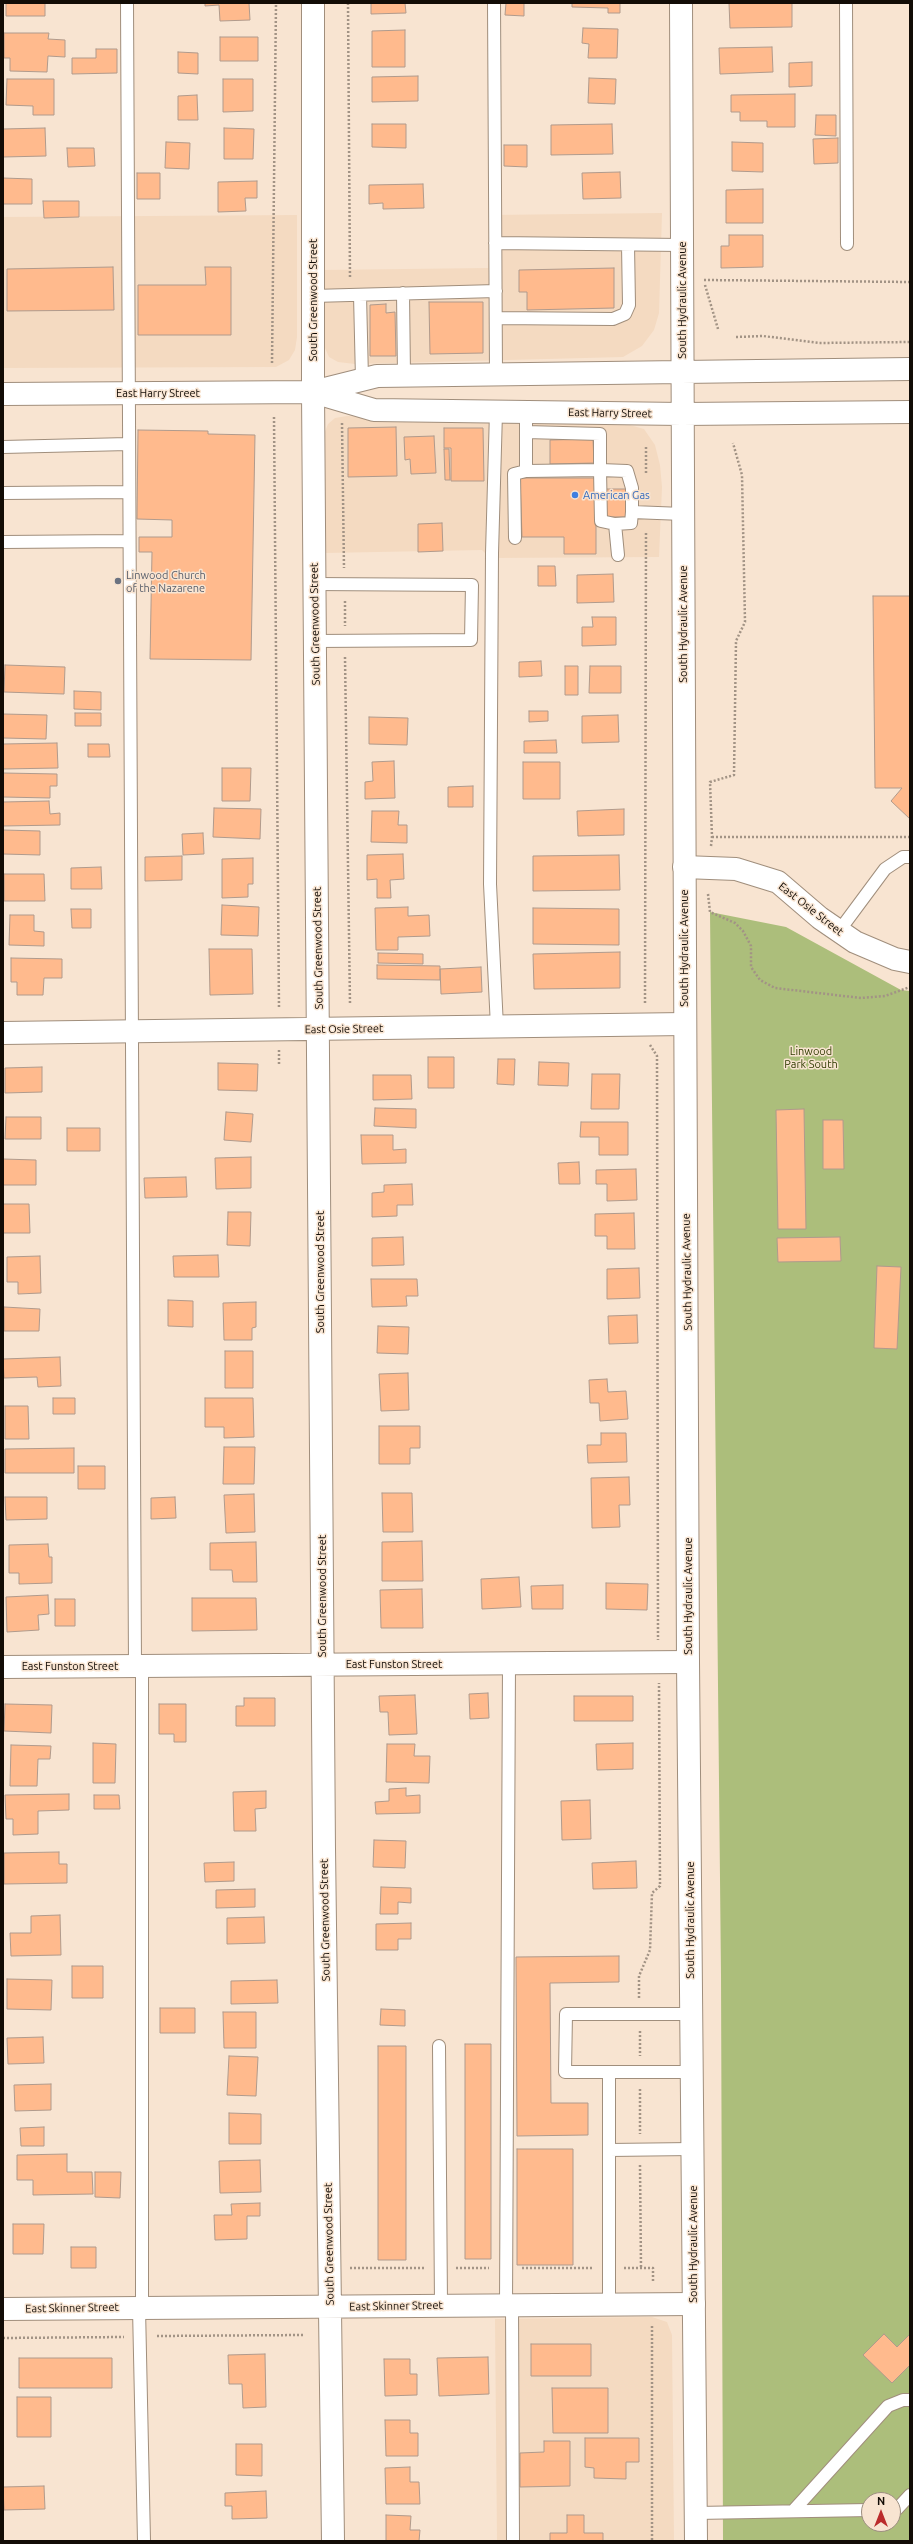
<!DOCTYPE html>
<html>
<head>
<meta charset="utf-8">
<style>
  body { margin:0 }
  #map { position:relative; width:913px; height:2544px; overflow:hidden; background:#f8e4d1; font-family:Ubuntu,sans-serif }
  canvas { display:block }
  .frame { position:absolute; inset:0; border:4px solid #120c06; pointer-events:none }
  .north { position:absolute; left:861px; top:2492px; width:40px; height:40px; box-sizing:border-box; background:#f8e4d1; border:1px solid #9c8e80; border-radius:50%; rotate:0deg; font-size:11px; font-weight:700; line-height:16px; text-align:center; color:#120c06 }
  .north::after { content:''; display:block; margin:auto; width:14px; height:18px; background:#ba2b2b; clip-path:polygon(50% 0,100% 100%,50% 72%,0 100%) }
</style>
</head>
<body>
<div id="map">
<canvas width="913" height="2544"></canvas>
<div class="frame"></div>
<div class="north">N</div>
</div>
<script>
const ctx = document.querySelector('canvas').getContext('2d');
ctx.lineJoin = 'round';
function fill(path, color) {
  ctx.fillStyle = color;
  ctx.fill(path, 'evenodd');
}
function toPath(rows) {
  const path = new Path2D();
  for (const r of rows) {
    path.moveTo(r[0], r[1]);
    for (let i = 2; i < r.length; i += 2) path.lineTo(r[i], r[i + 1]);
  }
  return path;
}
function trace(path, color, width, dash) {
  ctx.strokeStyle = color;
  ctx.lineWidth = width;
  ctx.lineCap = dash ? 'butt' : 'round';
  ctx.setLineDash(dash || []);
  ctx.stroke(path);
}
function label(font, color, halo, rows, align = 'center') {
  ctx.font = font + ' Ubuntu,sans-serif';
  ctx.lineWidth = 3;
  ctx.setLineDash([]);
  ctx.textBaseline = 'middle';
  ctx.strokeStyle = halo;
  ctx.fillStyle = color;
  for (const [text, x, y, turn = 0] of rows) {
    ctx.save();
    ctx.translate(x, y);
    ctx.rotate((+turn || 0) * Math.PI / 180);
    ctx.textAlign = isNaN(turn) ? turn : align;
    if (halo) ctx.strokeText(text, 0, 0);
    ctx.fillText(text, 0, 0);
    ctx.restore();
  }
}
fill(toPath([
  [662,213,659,313,654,330,642,346,623,357,355,364,338,362,329,357,325,348,323,270,488,268,490,215],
  [297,215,297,337,295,350,289,360,276,367,3,368,3,217],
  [347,416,622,423,644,429,655,445,660,465,662,487,659,557,490,558,482,550,325,553,324,434,328,424,335,418],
  [652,2317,667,2322,672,2335,674,2541,497,2541,495,2319]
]), '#f4dac1');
fill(toPath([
  [710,912,786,927,901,990,910,991,910,2541,723,2541,721,1974],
  [869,2500,893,2500,893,2524,869,2524]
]), '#acbe7b');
const building = toPath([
  [6,3,45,3,45,16,6,16,6,3],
  [205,3,249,3,250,20,220,21,219,5,205,6,205,3],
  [371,3,405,3,406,13,371,14,371,3],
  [506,3,524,3,524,16,505,15,506,3],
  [572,3,620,3,620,13,608,13,608,8,572,7,572,3],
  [729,3,792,3,792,27,730,28,729,3],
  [583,28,618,29,617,58,588,58,589,44,582,43,583,28],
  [405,30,405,67,372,67,372,31,405,30],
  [4,33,49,33,48,39,65,40,65,57,48,56,47,72,10,71,10,58,4,58,4,33],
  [220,37,258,37,258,61,220,61,220,37],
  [772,47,773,72,720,74,719,48,772,47],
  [96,49,117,49,117,73,72,74,72,58,96,58,96,49],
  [178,52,198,53,198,74,178,73,178,52],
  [812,62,812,86,789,87,789,63,812,62],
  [418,76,418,101,372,102,372,77,418,76],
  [589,78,616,79,615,104,588,103,589,78],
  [7,79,54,79,54,115,33,115,33,106,6,105,7,79],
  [223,79,253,79,253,111,223,112,223,79],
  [795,94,795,127,767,127,767,121,740,121,740,112,731,112,731,95,795,94],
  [197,95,198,120,178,120,178,96,197,95],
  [816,115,836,115,836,136,815,135,816,115],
  [372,124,406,124,406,148,372,147,372,124],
  [612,124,613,154,551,155,551,125,612,124],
  [45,128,46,156,3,157,3,129,45,128],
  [224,128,254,129,253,159,224,159,224,128],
  [838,138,838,163,814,164,813,139,838,138],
  [166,142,190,143,189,169,165,168,166,142],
  [732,142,763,143,763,172,732,171,732,142],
  [504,145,527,145,527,167,504,166,504,145],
  [67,148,94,148,95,166,68,167,67,148],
  [620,172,621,198,583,199,582,173,620,172],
  [137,173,160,173,160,199,137,199,137,173],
  [3,178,32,179,32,204,3,204,3,178],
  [257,181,257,198,245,198,246,211,218,212,218,182,257,181],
  [423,184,424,208,383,209,383,203,369,204,369,185,423,184],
  [763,189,763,223,726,223,726,190,763,189],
  [43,201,79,201,79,217,44,218,43,201],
  [729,235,763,235,763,267,721,268,721,246,729,246,729,235],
  [113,267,114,310,7,311,7,269,113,267],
  [205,267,231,267,231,335,138,335,138,285,206,285,205,267],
  [614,268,614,308,527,310,527,292,519,292,519,270,614,268],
  [429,302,483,302,483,353,430,354,429,302],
  [386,304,386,313,395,312,396,356,370,356,370,305,386,304],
  [396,427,397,476,348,477,348,428,396,427],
  [444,428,483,428,484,481,451,481,451,448,444,448,444,428],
  [138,430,208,431,208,434,255,435,251,660,150,659,152,552,139,552,139,537,172,537,172,520,137,519,138,430],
  [434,436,436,473,411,474,410,459,405,460,404,437,434,436],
  [593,439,594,463,550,464,550,440,593,439],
  [444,449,449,449,450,480,445,480,444,449],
  [520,478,596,478,596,554,564,554,564,537,522,537,520,478],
  [604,489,627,489,627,517,604,517,604,489],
  [442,523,443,551,418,552,418,524,442,523],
  [538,566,555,566,556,586,538,586,538,566],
  [613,574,614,602,577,603,577,575,613,574],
  [873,596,910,596,910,819,891,801,902,788,875,788,873,596],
  [592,617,616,617,616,645,582,646,582,627,593,627,592,617],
  [541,661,542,676,519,677,519,662,541,661],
  [5,665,65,667,64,694,4,692,5,665],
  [565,666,578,666,578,695,565,695,565,666],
  [590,666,621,666,621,693,589,693,590,666],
  [74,691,101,692,101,710,74,709,74,691],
  [529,711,548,711,548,721,529,722,529,711],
  [75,713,101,713,101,726,75,726,75,713],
  [3,714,47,715,46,739,3,738,3,714],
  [618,715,619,742,582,743,582,716,618,715],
  [369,717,408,718,407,745,369,744,369,717],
  [556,740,557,753,524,753,524,741,556,740],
  [57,743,58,768,3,769,3,744,57,743],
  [88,744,109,744,110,757,88,757,88,744],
  [394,761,395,798,365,799,365,782,373,781,372,762,394,761],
  [523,762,560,762,560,799,523,799,523,762],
  [222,768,251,768,250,801,222,801,222,768],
  [3,773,57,774,57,786,50,786,50,798,3,797,3,773],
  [473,786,473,807,448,807,448,787,473,786],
  [49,801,50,814,60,813,60,825,3,826,3,802,49,801],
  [214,808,261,809,260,839,213,837,214,808],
  [624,809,624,835,578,836,577,811,624,809],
  [372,811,399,811,398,825,407,825,407,843,371,842,372,811],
  [3,830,40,831,40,855,3,854,3,830],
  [203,833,204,854,183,855,182,834,203,833],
  [403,854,404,879,390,880,391,898,377,898,377,879,367,880,367,855,403,854],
  [619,855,620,890,533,891,533,856,619,855],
  [182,856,182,880,145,881,145,857,182,856],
  [253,858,253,884,248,884,248,897,222,898,222,859,253,858],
  [101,867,102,889,71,889,71,868,101,867],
  [4,874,44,874,45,901,4,901,4,874],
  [222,905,259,907,258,936,221,935,222,905],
  [408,907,408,916,429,915,430,936,398,937,398,950,376,950,375,908,408,907],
  [533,908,619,909,619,945,533,944,533,908],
  [71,909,91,909,91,928,72,928,71,909],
  [10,915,34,915,34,931,44,932,44,946,9,945,10,915],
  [209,949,252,949,253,994,210,995,209,949],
  [620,952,620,988,534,989,533,954,620,952],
  [378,953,423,954,423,964,378,963,378,953],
  [11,958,62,959,62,978,44,978,43,995,17,995,17,982,11,982,11,958],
  [377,965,440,966,440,980,377,979,377,965],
  [481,967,482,992,441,994,440,969,481,967],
  [428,1057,454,1057,454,1088,428,1088,428,1057],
  [498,1059,515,1059,514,1085,497,1084,498,1059],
  [539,1062,569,1063,568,1086,538,1085,539,1062],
  [218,1063,258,1064,257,1091,218,1090,218,1063],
  [42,1067,42,1092,5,1093,5,1068,42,1067],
  [592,1074,620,1074,619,1109,591,1109,592,1074],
  [373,1075,411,1075,412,1099,373,1100,373,1075],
  [375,1108,416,1109,416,1128,374,1126,375,1108],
  [804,1109,806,1229,778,1229,776,1110,804,1109],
  [226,1112,253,1114,251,1142,224,1140,226,1112],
  [6,1117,41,1117,41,1139,5,1139,6,1117],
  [823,1120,843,1120,844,1169,823,1169,823,1120],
  [581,1122,628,1122,628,1155,599,1155,599,1137,580,1137,581,1122],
  [67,1128,100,1128,100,1151,67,1151,67,1128],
  [361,1135,393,1135,393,1150,406,1149,406,1163,362,1164,361,1135],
  [251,1157,251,1188,216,1189,215,1158,251,1157],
  [3,1159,36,1160,36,1185,3,1185,3,1159],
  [579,1162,580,1184,559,1184,558,1163,579,1162],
  [636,1169,637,1200,607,1201,607,1184,596,1184,596,1170,636,1169],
  [186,1177,187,1197,145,1198,144,1178,186,1177],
  [412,1184,413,1205,397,1205,397,1216,372,1217,372,1193,384,1192,384,1185,412,1184],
  [3,1204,29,1204,30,1233,3,1233,3,1204],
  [228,1212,251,1212,250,1246,227,1245,228,1212],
  [634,1213,635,1249,607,1249,607,1236,595,1236,595,1214,634,1213],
  [403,1237,404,1265,372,1266,372,1238,403,1237],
  [840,1237,841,1261,778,1262,777,1238,840,1237],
  [218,1255,219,1277,174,1277,173,1256,218,1255],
  [40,1256,41,1293,18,1294,18,1282,7,1282,7,1257,40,1256],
  [877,1266,901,1267,897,1349,874,1348,877,1266],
  [639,1268,640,1298,607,1299,607,1269,639,1268],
  [371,1279,417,1279,418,1296,406,1296,407,1306,372,1307,371,1279],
  [168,1300,193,1301,193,1327,168,1326,168,1300],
  [256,1302,256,1327,252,1328,252,1340,224,1340,223,1303,256,1302],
  [4,1307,40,1309,39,1331,4,1331,4,1307],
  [637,1315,638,1343,609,1344,608,1316,637,1315],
  [378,1326,409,1327,408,1354,377,1353,378,1326],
  [225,1351,253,1351,253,1388,225,1388,225,1351],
  [60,1357,61,1386,38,1387,37,1377,4,1378,3,1359,60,1357],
  [408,1373,409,1410,381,1411,379,1374,408,1373],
  [607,1379,608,1392,626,1391,628,1419,600,1421,599,1403,590,1403,589,1380,607,1379],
  [53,1398,75,1398,75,1414,53,1414,53,1398],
  [205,1398,253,1398,254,1437,224,1438,224,1427,205,1427,205,1398],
  [5,1406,28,1406,29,1439,5,1439,5,1406],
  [379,1426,420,1426,420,1448,410,1448,410,1464,379,1464,379,1426],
  [601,1433,626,1433,627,1462,588,1463,587,1445,601,1445,601,1433],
  [224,1447,255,1447,254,1484,223,1484,224,1447],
  [74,1448,74,1473,5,1473,5,1449,74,1448],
  [78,1466,105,1466,105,1489,78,1489,78,1466],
  [629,1477,630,1505,619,1505,620,1527,592,1528,591,1478,629,1477],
  [382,1493,412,1493,413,1532,383,1532,382,1493],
  [254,1494,255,1532,226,1533,224,1495,254,1494],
  [5,1497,47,1497,47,1519,6,1520,5,1497],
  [175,1497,176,1518,151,1519,151,1498,175,1497],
  [422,1541,423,1581,382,1581,382,1542,422,1541],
  [256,1542,257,1582,233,1582,232,1570,210,1570,210,1543,256,1542],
  [48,1544,49,1557,52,1557,52,1583,19,1584,19,1573,9,1573,9,1545,48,1544],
  [519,1577,521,1607,482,1609,481,1579,519,1577],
  [606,1583,648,1584,647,1610,606,1609,606,1583],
  [563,1585,563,1609,532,1609,531,1586,563,1585],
  [422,1589,423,1628,381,1628,380,1590,422,1589],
  [48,1595,49,1614,38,1615,39,1630,7,1632,6,1597,48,1595],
  [192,1598,256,1598,257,1630,192,1631,192,1598],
  [55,1599,75,1599,75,1626,55,1626,55,1599],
  [488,1693,489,1718,470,1719,469,1694,488,1693],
  [415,1695,417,1734,389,1735,388,1712,380,1712,379,1696,415,1695],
  [574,1696,633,1696,633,1721,574,1721,574,1696],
  [244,1698,275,1698,275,1726,236,1726,236,1706,244,1706,244,1698],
  [5,1704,52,1705,51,1733,4,1731,5,1704],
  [159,1704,186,1704,186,1742,174,1742,174,1734,159,1734,159,1704],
  [93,1743,116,1744,115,1783,93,1783,93,1743],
  [633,1743,633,1769,597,1770,596,1744,633,1743],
  [387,1744,415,1744,414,1756,430,1756,429,1783,386,1782,387,1744],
  [11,1745,51,1746,50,1759,38,1759,37,1786,10,1786,11,1745],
  [406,1788,406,1796,420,1795,420,1813,376,1814,375,1802,389,1801,389,1789,406,1788],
  [266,1791,266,1808,255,1809,256,1831,234,1831,233,1792,266,1791],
  [69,1794,69,1810,38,1811,38,1834,13,1835,13,1819,6,1819,5,1795,69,1794],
  [94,1795,119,1795,120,1809,94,1809,94,1795],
  [590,1800,591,1839,562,1840,561,1801,590,1800],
  [374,1840,406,1841,405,1868,373,1867,374,1840],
  [59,1852,59,1864,67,1864,67,1883,4,1884,4,1853,59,1852],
  [636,1861,637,1888,593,1889,592,1863,636,1861],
  [234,1862,234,1881,205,1882,204,1863,234,1862],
  [381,1887,411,1888,411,1903,398,1902,398,1914,380,1914,381,1887],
  [255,1889,255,1907,216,1908,216,1890,255,1889],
  [60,1915,61,1955,11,1956,10,1933,31,1933,31,1916,60,1915],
  [264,1917,265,1943,227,1944,227,1918,264,1917],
  [411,1923,411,1939,398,1939,398,1950,376,1950,376,1924,411,1923],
  [619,1956,619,1982,550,1983,551,2103,588,2103,588,2135,517,2136,516,1957,619,1956],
  [72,1966,103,1966,103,1998,72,1998,72,1966],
  [7,1979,52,1980,51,2010,7,2009,7,1979],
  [277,1980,278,2003,231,2004,231,1981,277,1980],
  [160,2008,195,2008,195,2033,160,2033,160,2008],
  [381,2009,405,2010,405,2026,380,2025,381,2009],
  [223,2012,256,2012,256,2048,224,2048,223,2012],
  [43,2037,44,2063,8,2064,7,2038,43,2037],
  [465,2044,491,2044,491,2259,465,2259,465,2044],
  [378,2046,406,2046,406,2260,378,2260,378,2046],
  [229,2056,258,2057,256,2096,227,2095,229,2056],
  [51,2084,51,2110,15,2111,14,2085,51,2084],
  [229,2113,261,2114,261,2144,229,2144,229,2113],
  [44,2127,44,2146,21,2146,20,2128,44,2127],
  [517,2149,573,2149,573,2265,517,2265,517,2149],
  [67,2154,67,2172,92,2172,93,2194,33,2195,33,2180,17,2180,17,2155,67,2154],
  [260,2160,261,2192,220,2193,219,2161,260,2160],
  [95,2172,121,2172,120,2198,95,2197,95,2172],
  [260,2203,260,2216,247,2216,247,2239,215,2240,214,2215,232,2215,231,2204,260,2203],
  [13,2224,44,2224,43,2254,13,2254,13,2224],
  [71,2247,96,2247,96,2268,71,2268,71,2247],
  [884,2334,897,2347,910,2334,910,2365,892,2383,863,2355,884,2334],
  [531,2344,591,2344,591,2376,531,2376,531,2344],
  [265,2354,266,2407,243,2408,242,2384,229,2384,228,2355,265,2354],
  [488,2357,489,2394,439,2396,437,2358,488,2357],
  [19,2358,112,2358,112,2388,19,2388,19,2358],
  [384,2359,410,2359,410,2374,417,2374,417,2395,385,2396,384,2359],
  [552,2388,608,2388,608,2433,553,2433,552,2388],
  [17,2397,51,2397,51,2437,17,2437,17,2397],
  [385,2420,410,2420,410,2433,418,2433,418,2456,386,2456,385,2420],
  [585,2438,639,2438,639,2462,626,2462,626,2479,594,2478,594,2468,585,2467,585,2438],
  [544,2441,570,2441,570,2486,520,2487,520,2453,544,2452,544,2441],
  [236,2444,262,2444,262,2476,236,2475,236,2444],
  [410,2467,410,2482,419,2482,420,2504,386,2504,385,2468,410,2467],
  [44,2486,45,2509,4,2510,3,2487,44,2486],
  [266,2491,267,2518,232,2519,232,2506,225,2506,225,2493,266,2491],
  [386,2515,411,2516,410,2530,420,2530,419,2541,386,2541,386,2515],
  [567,2515,584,2515,584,2533,603,2533,603,2541,550,2541,550,2533,567,2533,567,2515]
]);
fill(building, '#ffba8d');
trace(building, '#b09a8c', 1);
const lane = toPath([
  [127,3,135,1666],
  [494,3,496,374],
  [846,3,847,244],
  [495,243,682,245],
  [403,293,404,375],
  [360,295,362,379],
  [313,296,496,291],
  [496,318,613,319,625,314,629,305,628,245],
  [496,412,492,553,490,884,497,1027],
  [526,412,526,471,600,470,601,521,615,524],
  [526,432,600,434,600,470,627,471,632,488,632,512],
  [3,447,128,444],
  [3,493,128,492],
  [515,538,514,474,526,471],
  [3,542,128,541],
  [618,555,615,524,631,523,632,512,683,514],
  [314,584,472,585,471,640,315,641],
  [839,931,885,869,903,857,910,857],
  [142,1666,142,2308],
  [691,2014,566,2014,565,2072,692,2072],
  [439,2046,441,2305],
  [609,2072,609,2304],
  [609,2150,692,2149],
  [506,2305,509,1663],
  [512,2305,513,2541],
  [139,2308,144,2541],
  [897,2509,910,2495],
  [793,2511,888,2406,903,2400,910,2400],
  [696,2513,869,2510]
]);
const street = toPath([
  [313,3,313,392,324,1848,333,2541],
  [684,867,736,869,778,882,820,918,855,942,895,959,910,962],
  [3,1033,685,1024],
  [3,1667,688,1662],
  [3,2309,694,2304]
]);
const secondary = toPath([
  [681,3,688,1662,696,2541],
  [313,392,374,410,682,414,910,412],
  [3,394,313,392,377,376,910,369]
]);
trace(lane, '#a08e7c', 14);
trace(street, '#a08e7c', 24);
trace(secondary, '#a08e7c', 24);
trace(toPath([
  [348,3,350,279],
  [704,280,910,282],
  [705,285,718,329],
  [736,337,763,336,819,343,910,342],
  [272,363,276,3],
  [274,417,279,1009],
  [342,423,344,568],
  [646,473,646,447],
  [345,601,345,626],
  [345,657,350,1004],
  [712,837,910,837],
  [711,846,712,837,710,782,734,775,736,641,745,622,742,475,733,443],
  [708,894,710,912,735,923,743,931,751,946,751,967,760,980,775,988,861,998,885,996,910,987],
  [645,1003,646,532],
  [650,1045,657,1056,658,1640],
  [279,1050,279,1066],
  [639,1998,639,1976,650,1950,652,1893,660,1886,659,1683],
  [640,2031,640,2056],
  [640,2089,640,2134],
  [640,2165,641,2268],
  [350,2268,425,2268],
  [456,2268,489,2268],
  [522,2268,593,2268],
  [624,2268,653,2268,653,2283],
  [652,2326,652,2541],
  [157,2336,304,2335],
  [3,2338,124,2337]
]), '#a29385', 2.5, [2, 2]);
trace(lane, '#fff', 12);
trace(street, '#fff', 22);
trace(secondary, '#fff', 22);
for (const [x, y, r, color] of [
  [575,495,4,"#3f7fe0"],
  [118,581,4,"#6b7280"]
]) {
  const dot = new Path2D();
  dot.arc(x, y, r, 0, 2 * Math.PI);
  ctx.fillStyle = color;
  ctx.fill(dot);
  trace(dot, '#f8e4d1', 1.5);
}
label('11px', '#120c06', '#f8e4d1', [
  ["South Greenwood Street",313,300,-90],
  ["South Hydraulic Avenue",682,300,-90],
  ["East Harry Street",158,393],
  ["East Harry Street",610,413,1],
  ["South Greenwood Street",315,624,-91],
  ["South Hydraulic Avenue",683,624,-90],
  ["East Osie Street",811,909,38],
  ["South Greenwood Street",318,948,-91],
  ["South Hydraulic Avenue",684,948,-90],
  ["East Osie Street",344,1029,-1],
  ["South Greenwood Street",320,1272,-90],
  ["South Hydraulic Avenue",687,1272,-91],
  ["South Greenwood Street",322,1596,-90],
  ["South Hydraulic Avenue",688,1596,-90],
  ["East Funston Street",394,1664],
  ["East Funston Street",70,1666],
  ["South Greenwood Street",325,1920,-91],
  ["South Hydraulic Avenue",690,1920,-90],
  ["South Greenwood Street",329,2244,-91],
  ["South Hydraulic Avenue",693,2244,-90],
  ["East Skinner Street",396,2306,-1],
  ["East Skinner Street",72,2308,-1]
]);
label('11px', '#366cbe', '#f8e4d1', [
  ["American Gas",583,495]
], 'left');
label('11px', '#5b616d', '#f8e4d1', [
  ["Linwood Church",126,575],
  ["of the Nazarene",126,588]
], 'left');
label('11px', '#313c03', '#f8e4d1', [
  ["Linwood",811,1051],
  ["Park South",811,1064]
]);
</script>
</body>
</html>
